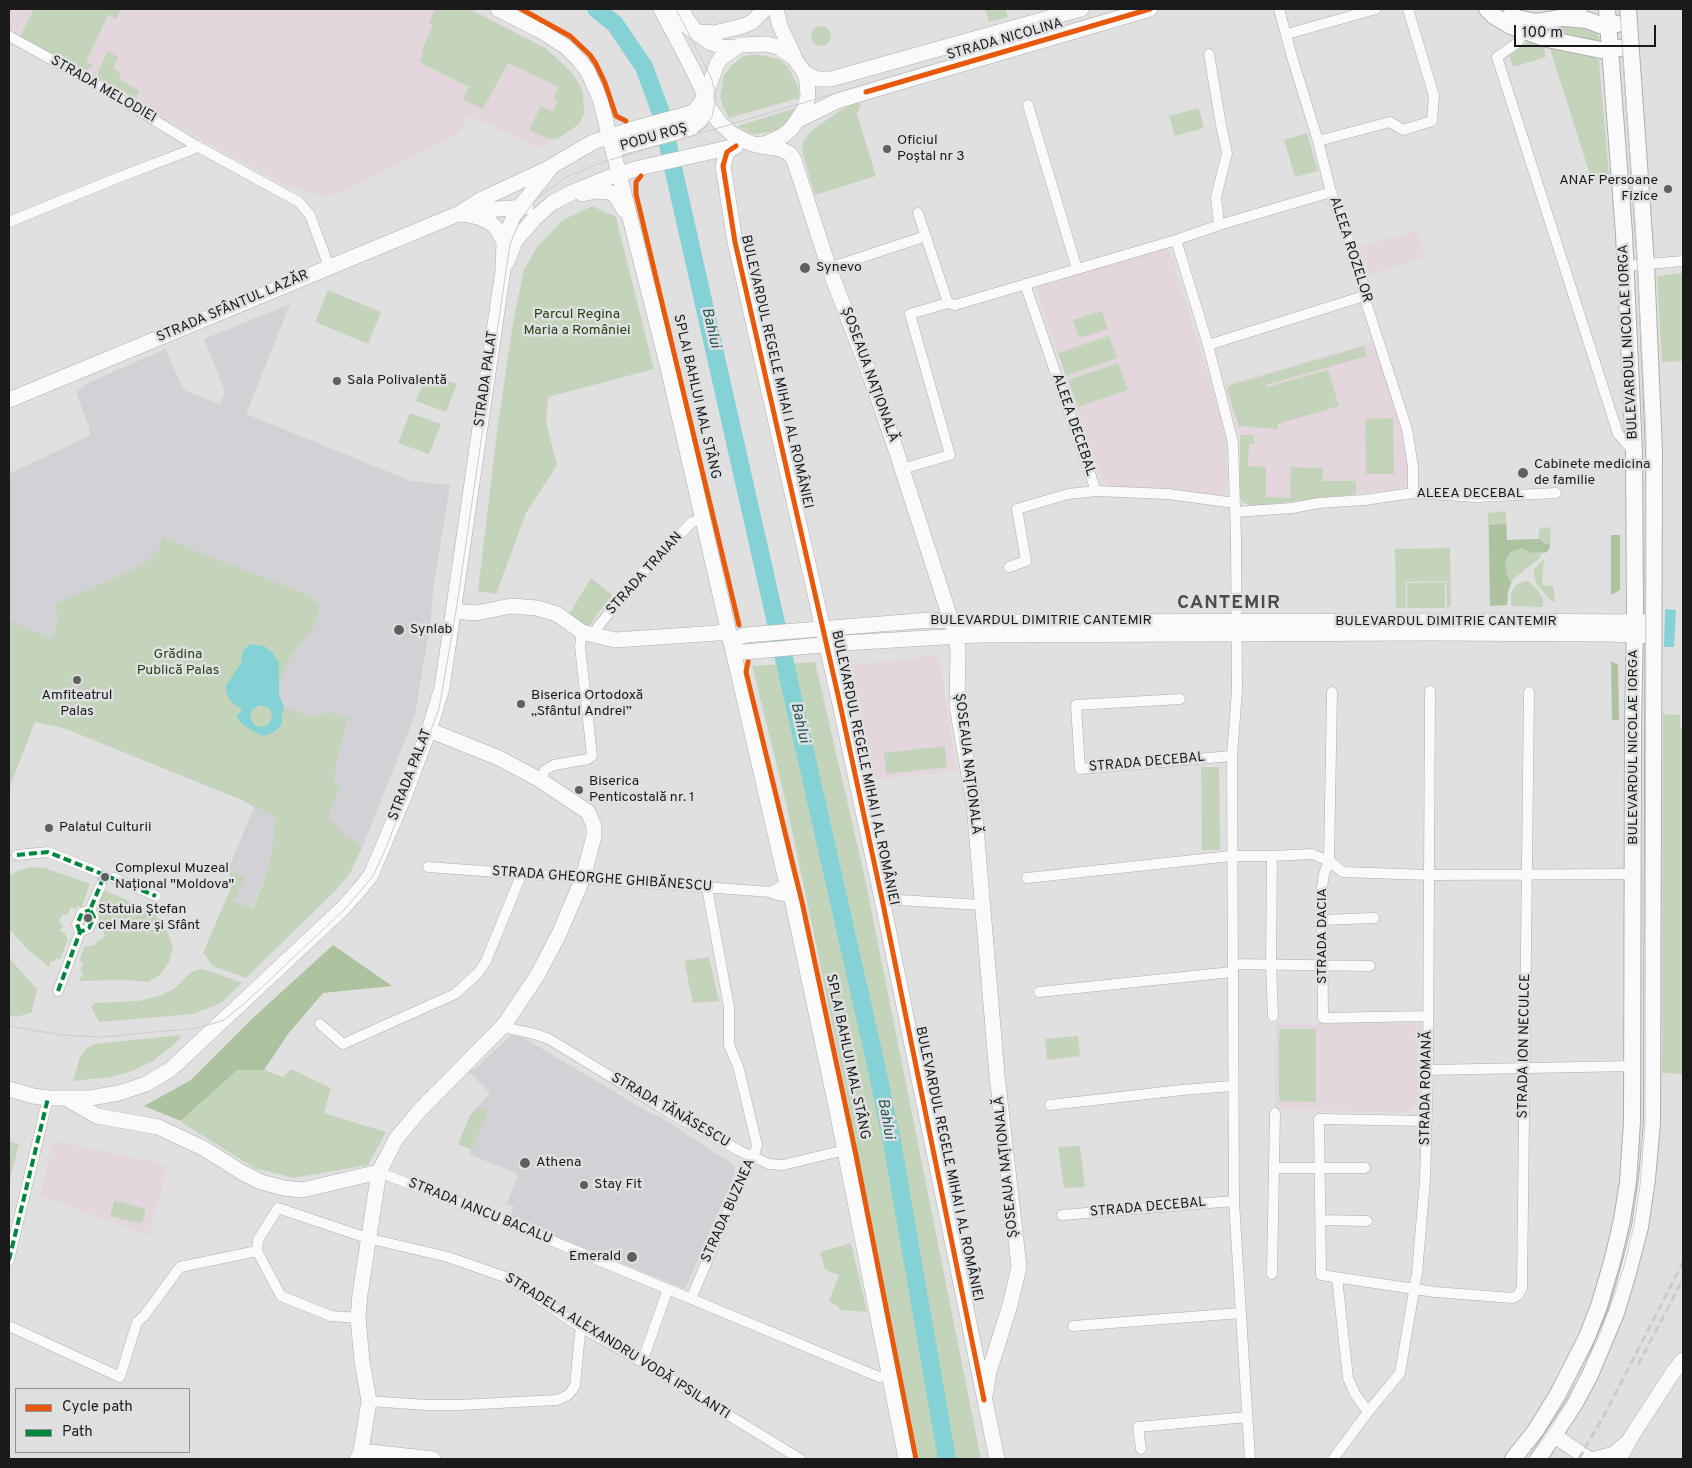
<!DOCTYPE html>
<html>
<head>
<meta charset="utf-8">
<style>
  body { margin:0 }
  #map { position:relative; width:1692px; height:1468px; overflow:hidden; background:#e0e0e0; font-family:Overpass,sans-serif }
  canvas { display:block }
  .frame { position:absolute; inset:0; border:10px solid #1a1a1b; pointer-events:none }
  .legend { position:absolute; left:15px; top:1388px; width:175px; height:65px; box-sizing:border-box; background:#dfe0e1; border:1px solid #909192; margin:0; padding:6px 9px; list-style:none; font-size:15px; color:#1a1a1b }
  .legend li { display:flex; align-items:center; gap:10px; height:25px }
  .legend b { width:25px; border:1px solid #909192 }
  .scale { position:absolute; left:1514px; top:25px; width:142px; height:22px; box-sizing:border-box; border:2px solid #1a1a1b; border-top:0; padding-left:6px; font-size:15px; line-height:18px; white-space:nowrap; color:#1a1a1b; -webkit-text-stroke:4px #dfe0e1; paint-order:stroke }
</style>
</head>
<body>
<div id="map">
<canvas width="1692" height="1468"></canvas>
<div class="frame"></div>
<ul class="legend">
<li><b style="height:6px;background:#e8590c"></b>Cycle path</li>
<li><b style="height:6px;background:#00873e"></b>Path</li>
</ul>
<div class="scale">100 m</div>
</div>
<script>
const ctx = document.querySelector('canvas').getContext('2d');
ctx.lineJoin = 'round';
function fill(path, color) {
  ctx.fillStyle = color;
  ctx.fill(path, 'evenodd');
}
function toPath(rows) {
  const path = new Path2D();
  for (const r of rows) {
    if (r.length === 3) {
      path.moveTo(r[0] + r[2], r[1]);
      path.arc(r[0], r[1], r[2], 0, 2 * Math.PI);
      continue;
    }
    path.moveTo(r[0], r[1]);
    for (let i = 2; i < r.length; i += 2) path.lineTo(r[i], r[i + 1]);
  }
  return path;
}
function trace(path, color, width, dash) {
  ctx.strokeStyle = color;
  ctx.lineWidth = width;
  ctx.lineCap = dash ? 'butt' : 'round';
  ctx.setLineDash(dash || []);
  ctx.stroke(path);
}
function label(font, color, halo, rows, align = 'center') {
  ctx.font = font + ' Overpass,sans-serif';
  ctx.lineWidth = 5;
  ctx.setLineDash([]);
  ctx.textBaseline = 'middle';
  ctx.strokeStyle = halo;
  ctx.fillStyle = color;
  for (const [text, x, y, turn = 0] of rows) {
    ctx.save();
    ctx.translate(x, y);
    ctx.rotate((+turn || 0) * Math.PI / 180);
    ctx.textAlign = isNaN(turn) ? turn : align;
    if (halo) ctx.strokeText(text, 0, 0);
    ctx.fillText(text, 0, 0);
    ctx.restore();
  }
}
fill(toPath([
  [290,304,246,414,411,481,450,485,433,589,431,619,415,715,362,848,350,873,298,850,265,877,252,908,227,897,233,883,228,870,254,807,242,800,64,728,35,722,9,743,9,474,90,435,89,427,76,392,90,382,165,349,184,390,220,404,225,391,204,339],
  [511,1035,522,1037,655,1116,659,1116,735,1166,735,1173,686,1287,683,1288,536,1229,533,1225,514,1218,510,1218,514,1206,507,1204,518,1174,469,1154,470,1149,458,1144,471,1114,490,1093,468,1071,474,1070]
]), '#d1d1d6');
fill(toPath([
  [9,9,471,9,545,48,559,59,570,71,580,85,583,95,584,114,579,125,541,149,468,115,461,132,361,183,327,197,290,187,229,155,9,31],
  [1417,230,1425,258,1367,275,1359,247],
  [1160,249,1166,249,1171,254,1226,435,1227,494,1211,497,1115,489,1106,485,1101,478,1035,287],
  [1376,341,1404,440,1408,463,1408,475,1406,483,1400,489,1255,506,1243,503,1240,497,1240,435,1224,385],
  [939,655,956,771,874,780,847,665],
  [1421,1022,1421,1099,1407,1112,1275,1110,1276,1024],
  [53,1140,168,1165,149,1236,40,1196]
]), '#e3d7dd');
fill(toPath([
  [34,9,121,9,116,19,108,15,86,62,93,66,83,73,20,36],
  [435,9,469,9,545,48,570,71,580,85,583,95,584,114,579,124,557,139,548,139,529,130,541,106,553,112,557,102,554,97,558,87,508,63,483,109,463,100,469,87,419,62,424,54,421,52,433,25,429,23],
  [985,9,1005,9,1008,17,989,22],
  [1566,25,1579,25,1590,29,1598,35,1600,39,1599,42,1544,30],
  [821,36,10],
  [1529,41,1543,43,1546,57,1513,67,1509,55],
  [1553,45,1593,55,1599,61,1609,175,1592,181,1550,49],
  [108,51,118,57,113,68,121,74,119,79,139,91,136,99,99,79,98,71],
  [755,54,779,59,788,67,798,86,799,98,729,118,724,109,720,97,724,75,732,65,742,57],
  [859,101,860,107,857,114,876,176,815,195,804,158,802,149,804,140,811,131,841,110],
  [796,108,786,123,776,131,756,134,749,133,738,126],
  [1199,108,1204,128,1175,136,1169,116],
  [1307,133,1318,171,1295,177,1284,140],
  [592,206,616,217,654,369,548,397,546,422,557,465,526,513,496,594,478,591,497,432,513,323,524,269,537,247,563,220],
  [1683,273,1683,361,1662,362,1657,276],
  [328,290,381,312,368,344,315,322],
  [1102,311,1108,329,1079,338,1073,320],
  [1109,336,1117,358,1066,376,1058,353],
  [1364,346,1367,356,1266,385,1267,387,1328,370,1339,406,1278,424,1278,429,1239,426,1227,389,1231,385],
  [1118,363,1128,390,1078,407,1068,380],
  [427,373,457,384,446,412,416,401],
  [410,413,441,424,429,454,398,443],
  [1393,418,1394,474,1366,474,1365,419],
  [1240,435,1254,435,1254,444,1249,444,1248,466,1266,467,1266,497,1290,498,1291,467,1323,468,1323,481,1356,481,1356,494,1255,506,1243,503,1240,497],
  [1506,511,1507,540,1539,539,1539,529,1551,527,1550,547,1547,552,1542,553,1539,559,1513,579,1508,592,1507,605,1490,606,1488,513],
  [163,536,188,548,310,596,319,605,319,615,313,627,289,659,278,683,279,695,284,707,310,717,330,712,348,718,336,765,334,782,341,785,327,818,344,835,356,841,362,848,350,873,336,890,246,978,213,966,203,953,233,883,228,870,244,877,234,901,253,908,265,878,272,851,276,817,242,800,64,728,35,722,9,789,9,626,11,621,51,639,59,621,55,604,126,573,142,565,151,558,159,549],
  [1450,548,1451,607,1447,607,1446,581,1406,582,1406,608,1396,608,1395,549],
  [1544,559,1542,585,1553,586,1555,601,1552,602,1536,583,1534,575,1534,569],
  [591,578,612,595,586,630,568,616],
  [1525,581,1529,582,1538,590,1543,600,1543,607,1511,606,1511,593,1516,585],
  [1445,582,1445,608,1407,608,1407,583],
  [815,662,864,874,981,1459,919,1459,814,934,787,807,752,666],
  [1663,714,1680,715,1680,728,1683,728,1683,1074,1662,1073],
  [945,746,947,767,886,774,884,753],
  [1201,767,1219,767,1220,850,1202,850],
  [31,867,45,868,90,884,82,907,78,906,76,909,71,907,68,914,62,915,60,918,59,922,63,925,60,931,65,933,68,940,60,959,56,958,54,962,51,961,49,967,28,950,13,933,9,930,9,876,20,870],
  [104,890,147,909,159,919,168,933,173,948,169,962,161,974,148,982,126,980,79,981,83,973,80,971,83,963,79,961,84,947,95,945,97,941,102,939,105,935,101,929,103,923,98,921,99,917,94,915],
  [709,957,719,1001,693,1003,684,961],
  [9,958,37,989,32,1012,17,1017,9,1015],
  [200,969,210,971,242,983,221,1003,193,1014,99,1022,91,1007,94,1003,139,1001,162,995,175,988,191,972],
  [1279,1029,1316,1029,1316,1102,1279,1101],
  [181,1035,180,1039,171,1047,153,1061,132,1071,111,1077,73,1081,80,1057,86,1049,94,1044],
  [1078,1036,1080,1056,1047,1060,1045,1039],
  [237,1069,264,1070,283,1077,291,1069,331,1088,324,1113,386,1132,368,1165,294,1178,254,1168,181,1122],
  [479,1107,488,1111,472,1150,458,1144,471,1114],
  [9,1141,19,1144,9,1183],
  [1080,1146,1085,1187,1064,1188,1058,1147],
  [114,1200,146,1209,142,1224,110,1216],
  [851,1243,867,1312,839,1310,839,1307,829,1301,839,1275,825,1270,820,1252]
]), '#c4d4ba');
fill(toPath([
  [1506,524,1507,540,1539,539,1545,544,1550,543,1550,547,1547,552,1542,553,1543,551,1533,553,1522,548,1510,552,1505,562,1507,576,1511,583,1508,592,1507,605,1490,606,1489,525],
  [1611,535,1620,535,1620,590,1613,594,1611,594],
  [1611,661,1618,665,1619,720,1612,720],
  [333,945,392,986,323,993,288,1034,264,1070,237,1070,181,1121,144,1106,191,1080,254,1017]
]), '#adc29e');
fill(toPath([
  [1665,609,1676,610,1674,647,1664,647],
  [250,644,266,647,273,653,279,663,279,695,284,707,282,714,282,723,278,729,270,734,262,736,243,725,238,719,237,715,240,713,242,708,236,706,230,700,226,692,226,686,241,663,243,651],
  [260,705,269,708,272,714,271,720,268,725,262,727,256,726,252,722,250,716,252,710]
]), '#85d2d6');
trace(toPath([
  [596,9,615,24,644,67,660,110,875,1061,892,1142,947,1459]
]), '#85d2d6', 18);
trace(toPath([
  [101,885,105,874]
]), '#b8b8b9', 10, [10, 5]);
const street = toPath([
  [1279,9,1292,57,1318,141,1331,192,1362,279,1364,296,1407,429,1413,467,1413,493],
  [1524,31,1517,43,1497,57,1618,434,1634,452],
  [1287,34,1376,9],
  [9,36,90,81,195,145,299,202,310,215,329,267],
  [1209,54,1221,125,1227,153,1216,197,1219,225],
  [1028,105,1077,269],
  [1318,141,1390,122,1403,130,1432,121,1434,96,1408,9],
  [918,213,948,303],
  [9,222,112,180,193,149,195,145],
  [1176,240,1208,345,1233,443,1236,539,1237,690,1232,756,1234,1201,1250,1459],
  [1626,266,1683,261],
  [829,268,926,236],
  [1025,284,1096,491,1168,494,1235,503],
  [948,303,955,305,1176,240,1219,225,1331,192],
  [1208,345,1364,296],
  [902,469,950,455,910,314,948,303],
  [1235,512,1292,508,1319,503,1364,500,1413,493,1476,497,1556,493],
  [1009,567,1026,561,1017,509,1068,494,1096,491],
  [596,636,597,628,637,578,692,522,702,519],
  [1332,692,1329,861,1324,874,1322,887,1323,1018,1428,1016],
  [1180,699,1076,705,1080,769,1232,756],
  [540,780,545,770,554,765,588,759,592,756,580,646,582,632],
  [17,855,48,852,98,872],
  [1272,856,1271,964,1273,1016],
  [428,867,771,892,775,892,779,887],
  [114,878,156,896],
  [1027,878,1231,856,1272,856,1312,854,1329,861,1343,872,1429,875,1633,874],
  [882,899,982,905],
  [1322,920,1374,918],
  [80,932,77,924,82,913,90,910],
  [1233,964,1370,966],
  [58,991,80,932,89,928,94,917,90,910,101,885],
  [1039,992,1232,972],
  [320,1024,343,1044,455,994,478,973,486,961,522,873],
  [504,1025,507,1028,535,1034,549,1039,672,1114,740,1151,769,1164,783,1165,845,1150],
  [1428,1070,1632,1066],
  [1050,1105,1182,1090,1233,1086],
  [1427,1121,1319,1119,1321,1275,1435,1292,1513,1298,1518,1295,1522,1288,1529,692],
  [1274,1168,1365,1168],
  [379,1172,521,1228,879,1377,889,1375],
  [1062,1215,1234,1201],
  [1321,1220,1367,1221],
  [9,1260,48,1098],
  [1272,1274,1275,1113],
  [1337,1278,1348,1378,1355,1394,1368,1412],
  [691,1299,741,1181,755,1152,757,1145,738,1066,729,1045,729,1007,707,888],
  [358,1318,331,1316,281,1296,257,1251,258,1240,278,1208,367,1238,448,1257,505,1277,582,1328,642,1362,800,1459],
  [9,1326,120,1377,137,1322,144,1316,180,1267,257,1251],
  [1073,1326,1241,1313],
  [642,1362,668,1289],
  [369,1401,426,1405,459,1405,557,1400,568,1395,575,1386,580,1333,582,1328],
  [1141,1449,1138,1427,1247,1417],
  [1333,1459,1368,1412,1400,1373,1417,1273,1425,1180,1428,1070,1430,691]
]);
const secondary = toPath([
  [498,9,541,31,566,47,580,61,588,72,600,99,668,368,784,872,793,904,837,1111,906,1459],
  [682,9,686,18,694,29],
  [776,9,780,26,794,56],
  [665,11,711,43,723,47,735,48],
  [696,32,714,33,743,26,752,22,765,9],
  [804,72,817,79,831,79,1081,9],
  [798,120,837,101,866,92,1150,9],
  [736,146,727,152,723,166,735,242,838,695,882,899,997,1459],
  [761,146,781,149,790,154,794,160,829,268,871,378,894,444,956,636,958,649,957,706,974,804,997,1075,1019,1267,1010,1305,989,1372,986,1392],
  [614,149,692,128,702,119,705,111,706,100],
  [582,194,596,191,609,192,615,195,624,210],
  [460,214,470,215,497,209,526,207],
  [470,215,481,218,491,223,496,228,504,242],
  [507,262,515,241,534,219,552,203,573,192,607,178,639,168,736,146],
  [9,400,458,214,480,200,549,168],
  [453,611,476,613,511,606,537,608,557,614,582,632,615,640,718,633,728,630],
  [730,640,746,635,930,620,977,622,1459,621,1653,622],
  [733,653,844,643,977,635,1430,633,1608,634,1654,636],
  [775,892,791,895],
  [9,1089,33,1096,48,1098,90,1098,119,1093,146,1084,171,1069,343,908,360,889,371,875,405,794,429,730,442,688,503,270,504,242,513,218,519,208,552,166,593,142,629,130,691,113,696,109,705,97,717,64,721,58,740,45,767,44,778,47,794,58,804,72,807,81,808,97,804,110,791,129,784,135,767,143,757,145,750,143,732,134,720,123,709,108,706,100,705,97,702,89,691,66,661,9],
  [69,1100,97,1116,158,1127,203,1148,243,1173,261,1182,284,1188,302,1190,379,1172],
  [1555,1436,1589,1459],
  [361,1451,433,1459],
  [357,1459,361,1451,369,1401,362,1361,358,1318,360,1294,379,1172,396,1139,420,1110,504,1025,537,976,559,934,583,878,594,836,594,826,588,812,540,780,499,758,429,730],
  [1595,1459,1614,1454,1624,1445],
  [1619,1459,1633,1434,1672,1374,1683,1360]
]);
const primary = toPath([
  [1487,9,1494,16,1511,26,1547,39,1601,50,1620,48],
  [1511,15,1517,18,1536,22,1561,18,1579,9],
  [1563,18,1587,20,1600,25,1617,24],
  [1513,1459,1536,1430,1558,1394,1587,1337,1599,1306,1612,1262,1622,1220,1628,1182,1632,1122,1633,724,1635,621,1634,453,1624,234,1607,9],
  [1538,1459,1575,1403,1590,1375,1616,1313,1628,1273,1640,1227,1647,1179,1652,1123,1654,451,1646,264,1628,9]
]);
trace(street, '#aeaeaf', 11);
trace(secondary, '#aeaeaf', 16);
trace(primary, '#aeaeaf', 18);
trace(street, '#fafafa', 10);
trace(secondary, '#fafafa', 15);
trace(primary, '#fafafa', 16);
trace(toPath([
  [676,9,711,77,714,88,716,98,712,117,703,128,697,132],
  [9,1026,62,1035,102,1037,188,1029,201,1027,224,1020,245,1003,345,909,373,876,386,848,439,709,456,611,510,244,520,220,537,198,566,177,603,162,1121,9],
  [1528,1459,1546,1435,1568,1400,1599,1336,1609,1310,1624,1266,1634,1225,1640,1185,1645,1125,1646,434,1635,222,1627,119,1620,9]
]), '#ccc', 1);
trace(toPath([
  [1638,1365,1683,1279],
  [1579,1459,1608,1408,1683,1262]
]), '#ccc', 3, [8, 4]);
trace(toPath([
  [17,855,48,852,156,896],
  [80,932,77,924,82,913,90,910],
  [58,991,80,932,89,928,94,917,90,910,105,874],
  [9,1260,48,1098]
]), '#00873e', 4, [8, 4]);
trace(toPath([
  [521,9,570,36,590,55,596,64,605,83,616,116,626,121],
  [866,92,1150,9],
  [736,146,727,152,723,166,735,242,838,695,882,899,984,1400],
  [641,176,636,182,636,194,739,625],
  [748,662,746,672,802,902,856,1155,916,1459]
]), '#e8590c', 5);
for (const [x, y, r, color] of [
  [887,149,5,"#5f5f60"],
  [1668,189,5,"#5f5f60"],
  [805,268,6,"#5f5f60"],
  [337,381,5,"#5f5f60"],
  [1523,473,6,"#5f5f60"],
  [399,630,6,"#5f5f60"],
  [77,680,5,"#5f5f60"],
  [521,704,5,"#5f5f60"],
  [579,790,5,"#5f5f60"],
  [49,828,5,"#5f5f60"],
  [105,877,5,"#5f5f60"],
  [88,918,5,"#5f5f60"],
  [525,1163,6,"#5f5f60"],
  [584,1185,5,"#5f5f60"],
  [632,1257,6,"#5f5f60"]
]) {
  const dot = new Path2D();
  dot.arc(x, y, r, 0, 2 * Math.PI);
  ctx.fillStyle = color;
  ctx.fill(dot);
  trace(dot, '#dfe0e1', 2);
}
label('14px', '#1a1a1b', '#dfe0e1', [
  ["STRADA NICOLINA",1005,40,-16],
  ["STRADA MELODIEI",103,90,30],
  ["PODU ROȘ",654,138,-16],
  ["ALEEA ROZELOR",1350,250,72],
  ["STRADA SFÂNTUL LAZĂR",233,307,-23],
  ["BULEVARDUL NICOLAE IORGA",1629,342,-93],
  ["BULEVARDUL REGELE MIHAI I AL ROMÂNIEI",776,372,77],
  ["ȘOSEAUA NAȚIONALĂ",869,375,70],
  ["STRADA PALAT",487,379,-82],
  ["SPLAI BAHLUI MAL STÂNG",696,397,77],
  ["ALEEA DECEBAL",1073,425,71],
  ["ALEEA DECEBAL",1470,494],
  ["STRADA TRAIAN",645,574,-48],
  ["BULEVARDUL DIMITRIE CANTEMIR",1041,621],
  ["BULEVARDUL DIMITRIE CANTEMIR",1446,622],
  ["BULEVARDUL NICOLAE IORGA",1634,747,-90],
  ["STRADA DECEBAL",1147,763,-5],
  ["ȘOSEAUA NAȚIONALĂ",967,764,83],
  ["BULEVARDUL REGELE MIHAI I AL ROMÂNIEI",864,768,78],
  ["STRADA PALAT",411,775,-69],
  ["STRADA GHEORGHE GHIBĂNESCU",602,880,4],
  ["STRADA DACIA",1323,936,-90],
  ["STRADA ION NECULCE",1525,1046,-89],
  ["SPLAI BAHLUI MAL STÂNG",847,1057,78],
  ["STRADA ROMANĂ",1427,1088,-89],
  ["STRADA TĂNĂSESCU",670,1111,30],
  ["BULEVARDUL REGELE MIHAI I AL ROMÂNIEI",948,1164,78],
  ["ȘOSEAUA NAȚIONALĂ",1007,1167,-96],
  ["STRADA DECEBAL",1148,1208,-5],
  ["STRADA BUZNEA",729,1211,-66],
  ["STRADA IANCU BACALU",480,1212,22],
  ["STRADELA ALEXANDRU VODĂ IPSILANTI",617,1347,32]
]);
label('14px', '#1a1a1b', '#dfe0e1', [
  ["Oficiul",897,141],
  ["Poștal nr 3",897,157],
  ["ANAF Persoane",1658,181,"right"],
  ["Fizice",1658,197,"right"],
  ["Synevo",816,268],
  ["Sala Polivalentă",347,381],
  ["Cabinete medicina",1534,465],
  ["de familie",1534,481],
  ["Synlab",410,630],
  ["Amfiteatrul",77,696,"center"],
  ["Palas",77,712,"center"],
  ["Biserica Ortodoxă",531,696],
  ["„Sfântul Andrei”",531,712],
  ["Biserica",589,782],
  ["Penticostală nr. 1",589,798],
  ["Palatul Culturii",59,828],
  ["Complexul Muzeal",115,869],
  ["Național \"Moldova\"",115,885],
  ["Statuia Ștefan",98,910],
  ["cel Mare și Sfânt",98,926],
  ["Athena",536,1163],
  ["Stay Fit",594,1185],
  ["Emerald",621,1257,"right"]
], 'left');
label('14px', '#294214', '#dfe0e1', [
  ["Parcul Regina",577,315],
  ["Maria a României",577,331],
  ["Grădina",178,655],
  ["Publică Palas",178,671]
]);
label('italic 15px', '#235456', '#dfe0e1', [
  ["Bahlui",710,328,77],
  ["Bahlui",799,723,77],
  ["Bahlui",885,1119,80]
]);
ctx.letterSpacing = '1px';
label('bold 19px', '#4b4c4c', '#dfe0e1', [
  ["CANTEMIR",1229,604]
]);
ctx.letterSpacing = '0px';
</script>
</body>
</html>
